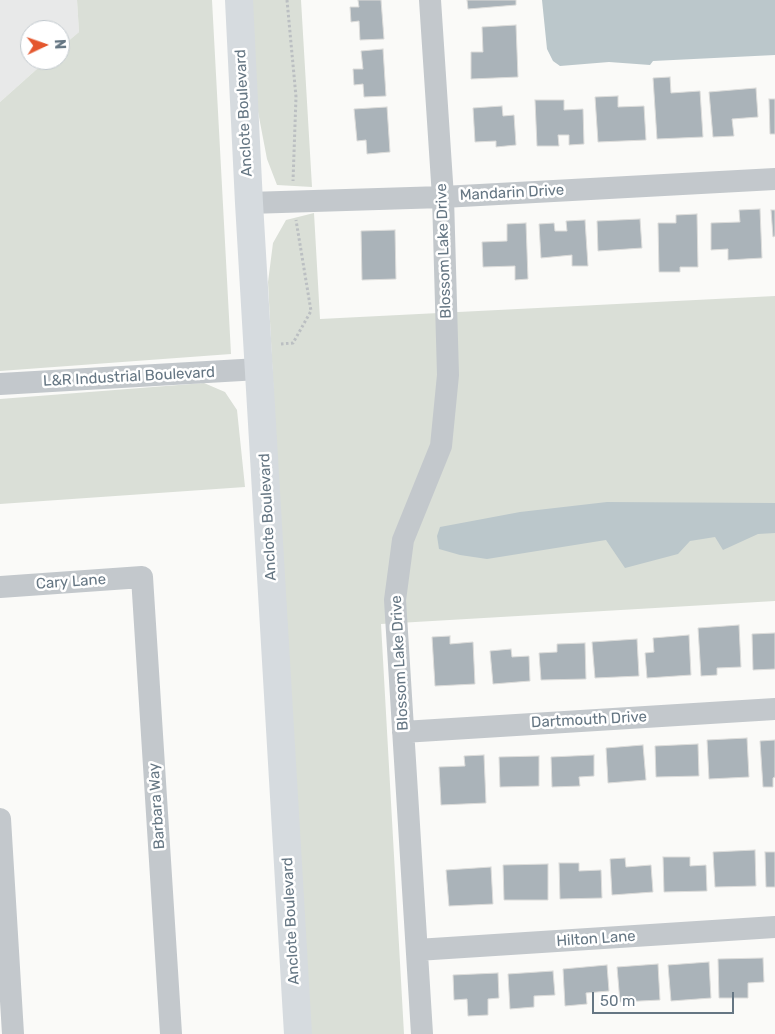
<!DOCTYPE html>
<html>
<head>
<meta charset="utf-8">
<style>
  body { margin:0 }
  #map { position:relative; width:775px; height:1034px; overflow:hidden; background:#fafaf8; font-family:Rubik,sans-serif }
  canvas { display:block }
  .north { position:absolute; left:20px; top:20px; width:50px; height:50px; box-sizing:border-box; background:#fff; border:1px solid #c1c8cd; border-radius:50%; rotate:87deg; font-size:14px; font-weight:700; line-height:20px; text-align:center; color:#657683 }
  .north::after { content:''; display:block; margin:auto; width:18px; height:22px; background:#e4572e; clip-path:polygon(50% 0,100% 100%,50% 72%,0 100%) }
  .scale { position:absolute; left:592px; top:992px; width:142px; height:22px; box-sizing:border-box; border:2px solid #657683; border-top:0; padding-left:6px; font-size:15px; line-height:18px; white-space:nowrap; color:#657683; -webkit-text-stroke:4px #fff; paint-order:stroke }
</style>
</head>
<body>
<div id="map">
<canvas width="775" height="1034"></canvas>
<div class="north">N</div>
<div class="scale">50 m</div>
</div>
<script>
const ctx = document.querySelector('canvas').getContext('2d');
ctx.lineJoin = 'round';
function fill(path, color) {
  ctx.fillStyle = color;
  ctx.fill(path, 'evenodd');
}
function toPath(rows) {
  const path = new Path2D();
  for (const r of rows) {
    path.moveTo(r[0], r[1]);
    for (let i = 2; i < r.length; i += 2) path.lineTo(r[i], r[i + 1]);
  }
  return path;
}
function trace(path, color, width, dash) {
  ctx.strokeStyle = color;
  ctx.lineWidth = width;
  ctx.lineCap = dash ? 'butt' : 'round';
  ctx.setLineDash(dash || []);
  ctx.stroke(path);
}
function label(font, color, halo, rows, align = 'center') {
  ctx.font = font + ' Rubik,sans-serif';
  ctx.lineWidth = 5;
  ctx.setLineDash([]);
  ctx.textBaseline = 'middle';
  ctx.strokeStyle = halo;
  ctx.fillStyle = color;
  for (const [text, x, y, turn = 0] of rows) {
    ctx.save();
    ctx.translate(x, y);
    ctx.rotate((+turn || 0) * Math.PI / 180);
    ctx.textAlign = isNaN(turn) ? turn : align;
    if (halo) ctx.strokeText(text, 0, 0);
    ctx.fillText(text, 0, 0);
    ctx.restore();
  }
}
fill(toPath([
  [0,0,77,0,79,32,60,48,60,30,30,30,30,60,47,60,0,102]
]), '#e8e9e9');
fill(toPath([
  [77,0,212,0,231,354,0,371,0,102,47,60,60,60,60,48,79,32],
  [250,0,301,0,312,187,277,185,267,159,255,96],
  [314,213,320,319,775,296,775,601,381,624,404,1034,306,1034,268,282,273,243,286,220],
  [204,383,225,392,237,410,245,487,0,504,0,399]
]), '#dadfd7');
fill(toPath([
  [542,0,775,0,775,55,653,61,650,65,609,62,560,66,553,61,547,49],
  [607,502,775,503,775,533,758,534,723,550,715,537,690,541,678,554,625,568,606,540,487,559,460,555,439,549,437,536,440,527,520,512]
]), '#bbc7cb');
const building = toPath([
  [358,0,381,0,384,39,360,40,359,21,351,22,350,7,359,7,358,0],
  [467,0,516,0,516,5,468,9,467,0],
  [516,25,518,77,471,79,471,52,483,52,482,27,516,25],
  [383,49,386,96,364,97,363,84,354,85,353,69,363,69,361,51,383,49],
  [670,77,671,93,700,91,703,137,657,139,653,78,670,77],
  [756,88,758,117,732,119,734,136,713,137,709,92,756,88],
  [618,96,618,107,644,106,646,140,598,142,595,97,618,96],
  [769,99,775,99,775,134,770,134,769,99],
  [535,100,564,100,564,110,583,109,584,144,569,145,569,135,558,135,559,146,537,146,535,100],
  [502,106,503,116,514,115,516,145,496,147,496,141,475,142,473,108,502,106],
  [387,107,390,152,367,154,366,140,357,141,354,109,387,107],
  [760,209,762,258,728,260,728,249,711,250,711,223,740,222,739,210,760,209],
  [771,210,775,210,775,236,773,237,771,210],
  [697,214,698,267,680,267,680,272,659,272,658,223,676,223,676,215,697,214],
  [640,219,642,248,598,251,597,221,640,219],
  [585,220,588,266,572,266,572,255,541,258,539,224,554,223,555,231,567,231,566,221,585,220],
  [526,223,528,279,515,280,515,266,483,267,482,242,507,241,507,224,526,223],
  [395,230,396,279,362,280,361,231,395,230],
  [739,625,741,667,717,668,717,675,701,676,698,628,739,625],
  [775,633,775,669,753,670,752,634,775,633],
  [689,635,691,675,647,678,645,653,654,652,653,638,689,635],
  [450,636,450,644,473,642,475,684,435,686,432,637,450,636],
  [637,639,639,676,595,678,592,642,637,639],
  [585,643,586,679,541,680,539,653,557,652,557,644,585,643],
  [511,649,512,657,529,656,530,681,493,684,490,651,511,649],
  [747,738,749,777,709,779,707,740,747,738],
  [775,740,775,777,773,778,773,787,763,787,760,741,775,740],
  [698,744,699,776,656,777,655,746,698,744],
  [643,745,646,780,608,783,606,748,643,745],
  [484,755,486,803,441,805,439,767,465,766,464,756,484,755],
  [594,755,594,776,579,777,580,786,552,787,551,757,594,755],
  [539,756,539,786,500,787,499,757,539,756],
  [755,850,756,886,715,887,713,852,755,850],
  [765,852,775,852,775,887,766,887,765,852],
  [663,857,690,857,690,866,706,865,707,891,664,892,663,857],
  [625,858,626,867,651,865,653,892,612,895,610,859,625,858],
  [559,863,579,863,579,871,601,870,602,898,560,899,559,863],
  [548,864,548,900,504,900,503,865,548,864],
  [491,867,493,904,449,906,446,870,491,867],
  [763,958,764,982,748,983,748,998,719,998,718,959,763,958],
  [709,962,711,998,671,1001,668,965,709,962],
  [658,964,660,1000,620,1002,617,967,658,964],
  [607,965,609,991,586,993,587,1004,565,1006,563,969,607,965],
  [553,971,555,995,534,996,534,1007,510,1009,508,974,553,971],
  [498,973,499,998,488,999,488,1015,468,1016,467,999,454,1000,453,975,498,973]
]);
fill(building, '#aab3b9');
trace(building, '#dcdcda', 1);
trace(toPath([
  [287,0,296,97,293,181],
  [281,344,293,343,311,311,296,220]
]), '#bbbfc2', 3, [2.5, 2.5]);
trace(toPath([
  [249,203,443,197,775,179],
  [0,384,259,369],
  [0,587,142,577,171,1034],
  [403,732,775,709],
  [0,819,13,1034],
  [417,950,775,927],
  [422,1034,395,600,403,540,441,446,448,375,443,197,430,0]
]), '#c3c8cc', 22);
trace(toPath([
  [239,0,249,203,298,1034]
]), '#d6dbdf', 28);
label('15px', '#657683', '#fff', [
  ["Anclote Boulevard",244,113,-93],
  ["Mandarin Drive",512,193,-3],
  ["Blossom Lake Drive",444,251,-92],
  ["L&R Industrial Boulevard",129,377,-3],
  ["Anclote Boulevard",268,517,-93],
  ["Cary Lane",71,582,-4],
  ["Blossom Lake Drive",400,663,-93],
  ["Dartmouth Drive",589,720,-3],
  ["Barbara Way",157,806,-94],
  ["Anclote Boulevard",291,921,-93],
  ["Hilton Lane",596,939,-4]
]);
</script>
</body>
</html>
